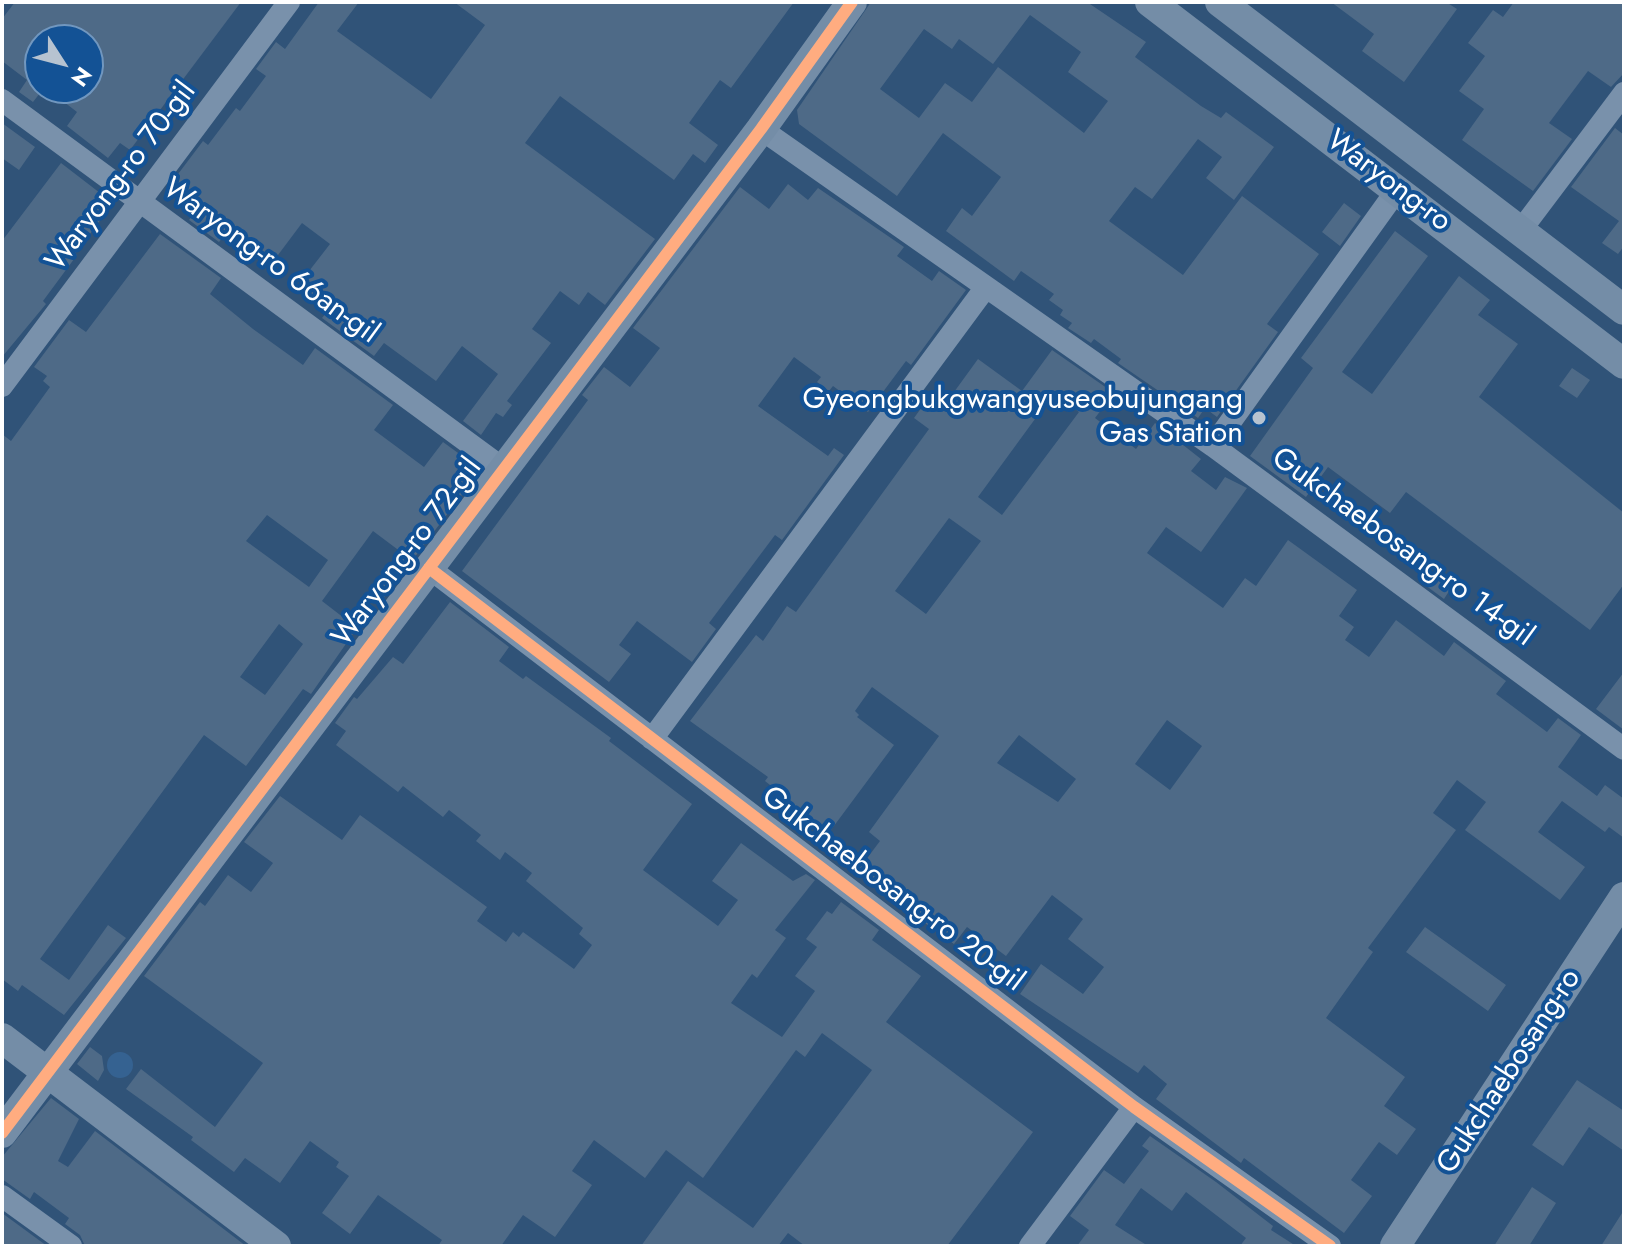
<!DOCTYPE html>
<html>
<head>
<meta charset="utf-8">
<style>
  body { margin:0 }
  #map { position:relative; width:1626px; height:1248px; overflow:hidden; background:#305378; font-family:Jost,sans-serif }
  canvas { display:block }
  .frame { position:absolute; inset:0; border:4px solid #fff; pointer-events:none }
  .north { position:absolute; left:24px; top:24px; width:80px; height:80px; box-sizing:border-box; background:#135295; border:2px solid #7197bf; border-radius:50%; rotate:126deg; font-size:22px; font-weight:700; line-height:32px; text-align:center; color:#fff }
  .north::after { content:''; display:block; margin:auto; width:28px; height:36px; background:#b7c3d0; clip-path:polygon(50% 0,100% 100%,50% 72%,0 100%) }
</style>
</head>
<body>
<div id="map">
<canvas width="1626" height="1248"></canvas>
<div class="frame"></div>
<div class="north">N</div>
</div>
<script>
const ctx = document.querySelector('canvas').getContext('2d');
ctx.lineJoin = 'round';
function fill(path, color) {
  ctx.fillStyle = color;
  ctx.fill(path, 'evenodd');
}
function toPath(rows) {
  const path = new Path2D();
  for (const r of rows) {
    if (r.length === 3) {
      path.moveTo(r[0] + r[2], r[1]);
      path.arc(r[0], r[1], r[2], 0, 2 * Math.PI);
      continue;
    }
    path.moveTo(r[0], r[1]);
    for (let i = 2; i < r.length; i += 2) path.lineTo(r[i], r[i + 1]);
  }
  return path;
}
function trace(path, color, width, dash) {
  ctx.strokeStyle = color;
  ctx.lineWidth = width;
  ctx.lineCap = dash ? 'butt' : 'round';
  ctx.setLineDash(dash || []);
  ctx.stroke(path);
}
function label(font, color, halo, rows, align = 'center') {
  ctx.font = font + ' Jost,sans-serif';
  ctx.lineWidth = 8;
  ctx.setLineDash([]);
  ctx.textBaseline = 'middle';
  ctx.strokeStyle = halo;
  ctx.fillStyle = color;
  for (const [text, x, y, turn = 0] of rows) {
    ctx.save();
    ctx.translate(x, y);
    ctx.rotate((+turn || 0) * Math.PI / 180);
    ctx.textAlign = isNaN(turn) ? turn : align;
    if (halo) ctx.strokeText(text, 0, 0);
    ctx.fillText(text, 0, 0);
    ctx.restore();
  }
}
fill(toPath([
  [120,1065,13]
]), '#356291');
fill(toPath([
  [15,2,241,2,130,150,120,143,108,158,67,126,77,112,46,88,88,88,88,40,40,40,40,93,33,102,19,92,27,80,2,61,2,19],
  [319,2,359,2,337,31,431,99,485,25,454,2,794,2,731,88,720,80,689,123,718,145,705,163,693,154,674,180,560,96,525,143,655,239,605,305,588,292,579,305,560,291,532,329,551,343,507,401,512,405,503,417,496,413,481,435,463,421,498,374,462,346,436,381,384,343,374,356,322,318,330,308,299,284,330,244,302,223,272,263,228,231,219,242,189,220,198,208,169,186,203,141,208,145,236,108,240,111,266,76,256,69,276,42,285,49],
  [871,2,1087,2,1146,42,1135,57,1201,106,1221,118,1226,112,1274,147,1234,200,1206,178,1222,157,1198,139,1152,199,1135,187,1109,221,1183,275,1242,196,1319,254,1267,324,1278,332,1217,417,1205,408,1198,418,1118,363,1121,359,1094,339,1091,343,1068,328,1072,323,1060,315,1063,310,1049,300,1054,294,1021,271,1014,281,946,231,962,208,972,216,1001,177,943,133,897,196,799,124,797,110],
  [1030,15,1081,52,1068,72,1108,101,1084,133,998,67,972,102,945,83,919,118,880,89,924,29,952,49,959,39,993,64],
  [1331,2,1446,2,1457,9,1404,82,1362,51,1374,34],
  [1514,2,1624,2,1624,73,1611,87,1588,71,1549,123,1572,139,1533,191,1462,140,1484,109,1459,91,1485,56,1468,43,1493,10,1503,17],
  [2,123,35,147,19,170,2,158],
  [1615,128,1624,135,1624,246,1618,254,1602,243,1619,221,1571,187],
  [61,163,113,203,75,254,77,255,43,301,46,304,2,357,2,241],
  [788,184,808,200,818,188,904,247,897,256,932,281,939,271,966,290,911,365,906,361,868,412,833,386,829,391,817,382,821,377,794,357,758,406,828,456,834,448,844,455,782,540,775,535,709,623,716,629,692,662,637,621,619,645,631,654,609,682,462,571,588,400,582,395,604,367,630,387,660,348,633,328,740,187,769,209],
  [1344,203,1361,216,1340,246,1322,232],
  [1395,231,1428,256,1342,372,1372,394,1459,276,1490,300,1478,315,1518,344,1479,397,1624,513,1624,584,1590,630,1406,492,1390,513,1328,467,1306,497,1250,456,1313,368,1301,358],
  [160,234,221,278,210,294,253,329,303,365,315,348,393,405,374,430,424,467,443,442,476,466,477,475,379,604,369,597,401,552,373,531,322,601,357,628,311,694,303,689,246,766,204,735,40,959,69,980,108,925,126,938,64,1015,22,985,18,991,2,979,2,434,11,441,50,387,43,381,47,376,34,367,69,320,86,332],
  [267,515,328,560,309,587,246,541],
  [279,624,303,644,265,695,240,677],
  [1052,350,1114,393,1095,418,1136,449,1155,423,1201,459,1191,471,1216,490,1225,477,1247,488,1201,552,1166,527,1147,553,1223,608,1245,578,1256,586,1288,540,1357,590,1339,616,1354,627,1345,640,1369,657,1396,620,1444,656,1454,642,1506,681,1496,694,1547,732,1558,718,1581,735,1558,767,1597,796,1605,785,1624,799,1624,838,1609,827,1605,832,1562,801,1538,832,1585,867,1560,900,1465,830,1486,802,1457,780,1433,813,1456,830,1368,948,1373,952,1326,1018,1405,1077,1384,1106,1416,1129,1397,1155,1379,1142,1351,1180,1372,1196,1344,1233,1244,1158,1241,1163,1156,1099,1167,1084,1144,1065,1138,1073,1020,994,1041,964,1083,994,1104,967,1068,939,1083,919,1052,895,1006,956,967,927,954,944,856,873,880,841,869,832,939,736,872,687,855,711,859,715,857,717,894,745,825,838,790,812,795,805,765,781,768,777,690,721,756,635,763,641,787,606,796,612,929,429,914,418,927,400,941,410,978,359,1022,391],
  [1054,393,1079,412,1002,515,978,497],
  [949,518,981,541,926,614,895,591],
  [1167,720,1202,746,1170,790,1135,764],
  [1019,735,1076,779,1058,802,997,763],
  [1572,368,1590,380,1577,398,1559,386],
  [1435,572,1453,585,1444,599,1425,585],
  [450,602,509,647,499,661,523,679,526,676,611,738,609,741,692,804,643,870,718,926,738,900,712,881,741,843,793,881,806,874,815,880,775,930,786,938,757,978,752,974,731,1003,782,1037,815,991,795,976,817,947,806,939,827,911,832,914,841,902,879,930,872,940,921,976,886,1022,1033,1132,947,1246,805,1246,788,1233,778,1246,641,1246,688,1181,753,1228,872,1070,822,1033,805,1057,796,1050,703,1178,666,1150,645,1178,594,1140,572,1171,592,1185,555,1237,523,1215,501,1246,438,1246,442,1240,378,1195,350,1234,322,1213,349,1176,336,1167,339,1162,310,1141,280,1183,245,1158,234,1172,191,1140,193,1137,126,1089,141,1069,215,1127,263,1063,144,976,200,902,205,906,228,875,251,892,273,863,244,842,280,796,342,840,360,815,487,907,477,921,506,942,513,932,519,937,523,932,574,969,592,945,579,934,583,928,526,881,532,873,505,852,500,860,476,841,481,835,449,810,443,817,403,786,398,792,336,745,346,731,335,723,354,697,357,699,393,657,403,664],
  [1624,672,1624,730,1596,709],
  [1425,927,1506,985,1488,1011,1406,952],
  [90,1047,102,1056,104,1070,98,1081,77,1064],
  [1577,1080,1624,1111,1624,1151,1589,1127,1563,1166,1532,1145],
  [51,1098,79,1119,58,1161,68,1167,95,1131,246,1246,85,1246,80,1235,65,1224,69,1218,34,1192,30,1199,2,1179,2,1157],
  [1150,1136,1216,1182,1273,1226,1271,1230,1296,1246,1240,1246,1246,1238,1186,1192,1172,1211,1141,1188,1115,1225,1148,1246,1077,1246,1089,1230,1070,1216,1104,1170,1124,1184,1149,1151,1142,1146],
  [1532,1187,1556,1203,1529,1246,1494,1246],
  [1624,1210,1624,1246,1601,1246],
  [2,1213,47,1246,2,1246]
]), '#4e6a87');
trace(toPath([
  [2,100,504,469],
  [761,129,1213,446,1624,749],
  [1521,230,1624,93],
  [2,386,289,2],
  [1213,446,1397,190],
  [429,568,1134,1107,1330,1246],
  [652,739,986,287],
  [2,1196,71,1246],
  [1030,1246,1134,1107]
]), '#7991ab', 22);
trace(toPath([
  [1150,2,1624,364],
  [1220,2,1624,310],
  [2,1038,276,1246],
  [2,1133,761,129,852,2],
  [1395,1246,1624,897]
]), '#748da7', 30);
trace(toPath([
  [429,568,1134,1107,1330,1246],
  [2,1133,761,129,852,2]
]), '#ffac80', 12);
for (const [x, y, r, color] of [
  [1259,418,8,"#b7c3d0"]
]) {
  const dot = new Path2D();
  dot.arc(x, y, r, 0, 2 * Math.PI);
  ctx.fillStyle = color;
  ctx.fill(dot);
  trace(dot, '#135295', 3);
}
label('30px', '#fff', '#135295', [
  ["Waryong-ro 70-gil",122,177,-53],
  ["Waryong-ro",1388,182,37],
  ["Waryong-ro 66an-gil",270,262,36],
  ["Gukchaebosang-ro 14-gil",1402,548,36],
  ["Waryong-ro 72-gil",408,553,-53],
  ["Gukchaebosang-ro 20-gil",892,890,37],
  ["Gukchaebosang-ro",1510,1072,-57]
]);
label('30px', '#fff', '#135295', [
  ["Gyeongbukgwangyuseobujungang",1243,401],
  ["Gas Station",1243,435]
], 'right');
</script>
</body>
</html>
